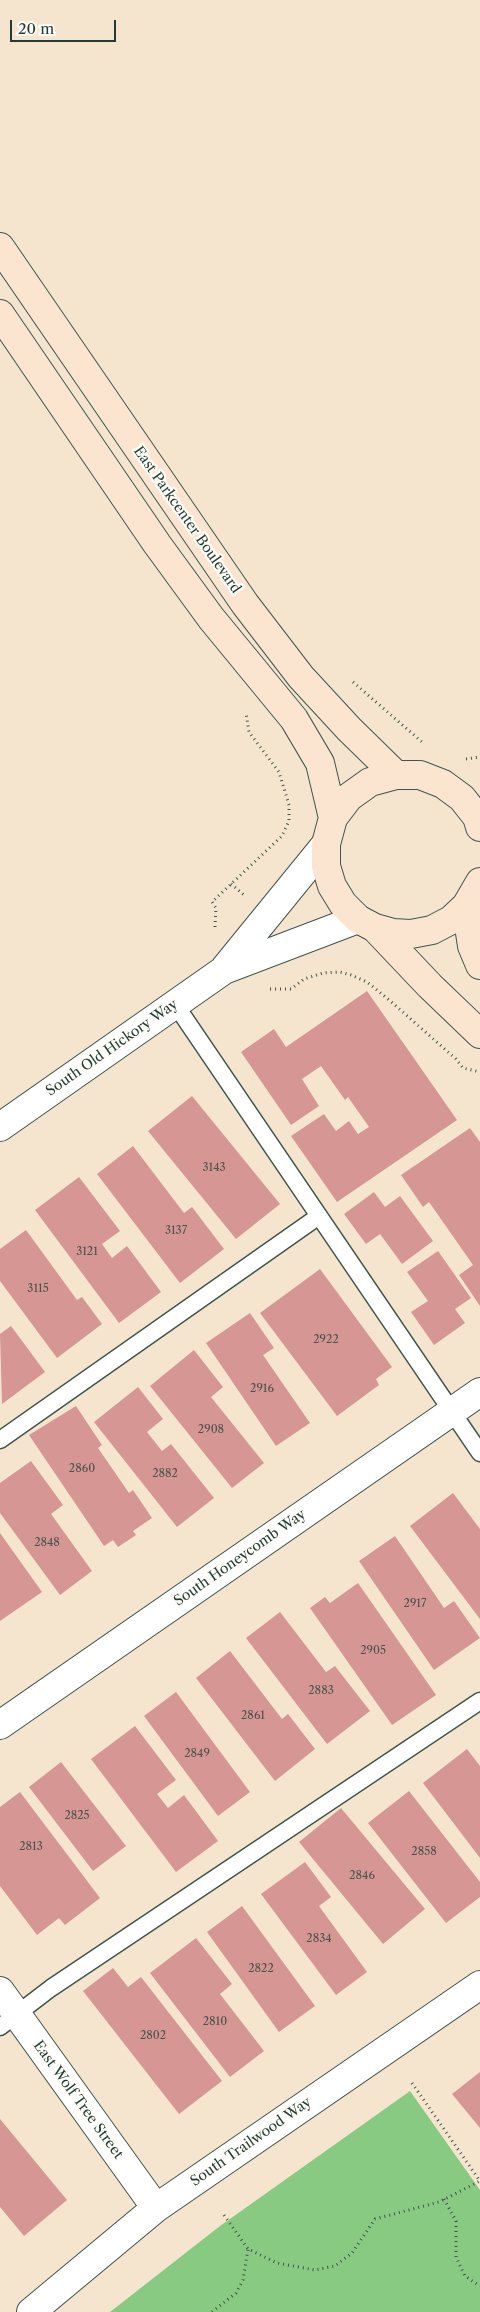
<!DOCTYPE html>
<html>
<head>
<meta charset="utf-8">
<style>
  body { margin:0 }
  #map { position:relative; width:480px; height:2312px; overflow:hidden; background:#f6e5ce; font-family:"Libre Caslon Text",serif }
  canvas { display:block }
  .scale { position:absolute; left:10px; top:20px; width:106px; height:22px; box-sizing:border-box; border:2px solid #1f3d34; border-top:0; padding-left:6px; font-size:15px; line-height:18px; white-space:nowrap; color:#1f3d34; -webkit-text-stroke:4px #fdfcf7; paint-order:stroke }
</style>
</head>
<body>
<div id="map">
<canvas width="480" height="2312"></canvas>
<div class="scale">20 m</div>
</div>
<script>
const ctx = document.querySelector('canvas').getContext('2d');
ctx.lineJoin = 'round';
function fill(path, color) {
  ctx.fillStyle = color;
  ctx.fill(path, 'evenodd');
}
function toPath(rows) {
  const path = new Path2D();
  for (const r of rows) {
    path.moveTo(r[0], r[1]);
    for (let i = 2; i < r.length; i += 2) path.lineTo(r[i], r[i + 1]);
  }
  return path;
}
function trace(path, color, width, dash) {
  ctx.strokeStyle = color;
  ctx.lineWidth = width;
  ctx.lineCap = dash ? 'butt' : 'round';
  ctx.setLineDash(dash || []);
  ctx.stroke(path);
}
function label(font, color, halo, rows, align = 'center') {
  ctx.font = font + ' "Libre Caslon Text",serif';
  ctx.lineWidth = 4.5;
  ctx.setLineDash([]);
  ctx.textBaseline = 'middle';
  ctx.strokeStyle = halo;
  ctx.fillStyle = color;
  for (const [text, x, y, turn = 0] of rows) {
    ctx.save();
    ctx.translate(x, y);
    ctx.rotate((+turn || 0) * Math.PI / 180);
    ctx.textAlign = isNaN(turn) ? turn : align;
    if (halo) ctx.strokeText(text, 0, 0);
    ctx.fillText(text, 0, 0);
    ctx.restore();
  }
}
fill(toPath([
  [410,2091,480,2190,480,2312,110,2312,220,2226]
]), '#88ca82');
fill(toPath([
  [367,991,457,1120,337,1202,291,1136,324,1114,336,1131,349,1121,358,1134,369,1127,348,1097,345,1100,321,1066,302,1079,319,1106,291,1125,241,1052,274,1029,286,1047],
  [192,1096,280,1204,236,1239,148,1131],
  [470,1128,480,1142,480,1306,459,1275,473,1265,429,1202,423,1207,401,1175],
  [133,1146,184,1213,192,1207,224,1249,180,1283,97,1174],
  [79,1177,120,1231,102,1244,112,1258,127,1246,161,1292,119,1323,35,1210],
  [374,1192,385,1207,400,1196,433,1241,402,1264,380,1234,366,1244,344,1214],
  [26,1230,77,1300,82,1297,102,1324,57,1358,0,1281,0,1249],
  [438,1251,471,1298,455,1309,465,1323,434,1345,411,1312,428,1301,407,1272],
  [320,1269,392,1367,376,1379,379,1385,337,1416,260,1313],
  [250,1313,274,1348,263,1355,310,1423,276,1446,206,1343],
  [11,1326,45,1372,2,1404,0,1334],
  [194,1350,223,1387,211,1397,264,1463,232,1488,150,1386],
  [138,1387,163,1419,147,1432,162,1451,171,1444,214,1498,177,1527,94,1422],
  [76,1406,102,1445,98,1448,129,1493,133,1490,152,1518,133,1531,136,1535,118,1547,113,1540,104,1546,29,1435],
  [31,1461,63,1505,51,1514,92,1571,60,1595,0,1513,0,1483],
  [453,1493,480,1529,480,1619,410,1526],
  [0,1533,42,1592,0,1621],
  [395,1536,444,1608,454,1601,480,1638,434,1670,359,1561],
  [358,1583,436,1695,392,1725,310,1608,325,1597,330,1603],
  [280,1612,326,1672,335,1666,370,1711,327,1744,246,1638],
  [230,1651,282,1719,288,1714,315,1749,275,1781,196,1678],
  [176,1692,250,1792,218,1816,144,1716],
  [135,1726,176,1780,157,1794,168,1808,184,1795,218,1841,176,1872,91,1759],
  [467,1749,480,1766,480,1858,423,1783],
  [61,1762,126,1846,93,1871,29,1787],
  [409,1791,480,1882,480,1897,446,1923,368,1823],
  [20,1792,100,1898,65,1925,59,1918,37,1935,0,1886,0,1807],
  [341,1808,425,1909,383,1944,299,1842],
  [305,1862,331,1897,319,1906,367,1972,336,1995,261,1894],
  [242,1906,315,2006,279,2032,207,1932],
  [196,1938,232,1984,220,1994,264,2051,230,2077,150,1973],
  [113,1968,128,1987,141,1977,222,2081,179,2114,83,1991],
  [480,2072,480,2128,452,2094],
  [0,2119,67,2200,24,2236,0,2207]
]), '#d59694');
const lane = toPath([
  [175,1004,480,1453],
  [0,1440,319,1216],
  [0,2027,51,1988,480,1701]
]);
const street = toPath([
  [225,968,326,844],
  [0,1127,224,970,358,919],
  [0,1725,480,1392],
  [0,1991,156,2208],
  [31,2312,156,2208,480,1985]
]);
const secondary = toPath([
  [0,247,245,604,301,677,349,729,396,775],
  [0,314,157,544,211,618,294,719,320,763,333,818],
  [480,827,477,817,462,798,443,784,420,775,396,775,370,782,349,797,333,818,326,844,326,866,332,886,343,904,358,919,375,928,393,933,411,934,432,930,451,920,466,906,480,882],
  [466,906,472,946,480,965],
  [375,928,430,986,480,1034]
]);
trace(lane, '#3f564b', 19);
trace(street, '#3f564b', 30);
trace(secondary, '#3f564b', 30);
trace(toPath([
  [353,682,422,742],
  [466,759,480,757],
  [231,884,244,895],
  [215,927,216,908,212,902,282,836,289,821,289,805,279,772,249,732,246,713],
  [270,989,291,989,304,979,323,973,340,972,351,975,367,982,388,999,456,1059,463,1068,480,1072],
  [412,2083,480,2181],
  [444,2199,456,2221,456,2257,465,2276,480,2286],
  [224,2215,248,2249,277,2263,315,2270,335,2266,352,2253,375,2219,439,2202,480,2181],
  [212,2312,236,2293,243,2280,248,2249]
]), '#3f564b', 3, [1, 4]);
trace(lane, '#fff', 16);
trace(street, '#fff', 28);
trace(secondary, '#fce5d0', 28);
label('11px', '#4c534c', null, [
  ["3143",214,1168],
  ["3137",176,1231],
  ["3121",87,1252],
  ["3115",38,1289],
  ["2922",326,1340],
  ["2916",262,1389],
  ["2908",211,1430],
  ["2860",82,1469],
  ["2882",165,1474],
  ["2848",47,1543],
  ["2917",415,1604],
  ["2905",373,1651],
  ["2883",321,1691],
  ["2861",253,1716],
  ["2849",197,1754],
  ["2825",77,1816],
  ["2813",31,1847],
  ["2858",424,1852],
  ["2846",362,1876],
  ["2834",319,1939],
  ["2822",261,1969],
  ["2810",215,2022],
  ["2802",153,2036]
]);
label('14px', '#1f3d34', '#fdfcf7', [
  ["East Parkcenter Boulevard",187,520,55],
  ["South Old Hickory Way",112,1048,-35],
  ["South Honeycomb Way",240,1558,-35],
  ["East Wolf Tree Street",78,2100,54],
  ["South Trailwood Way",251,2142,-35]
]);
</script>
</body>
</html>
